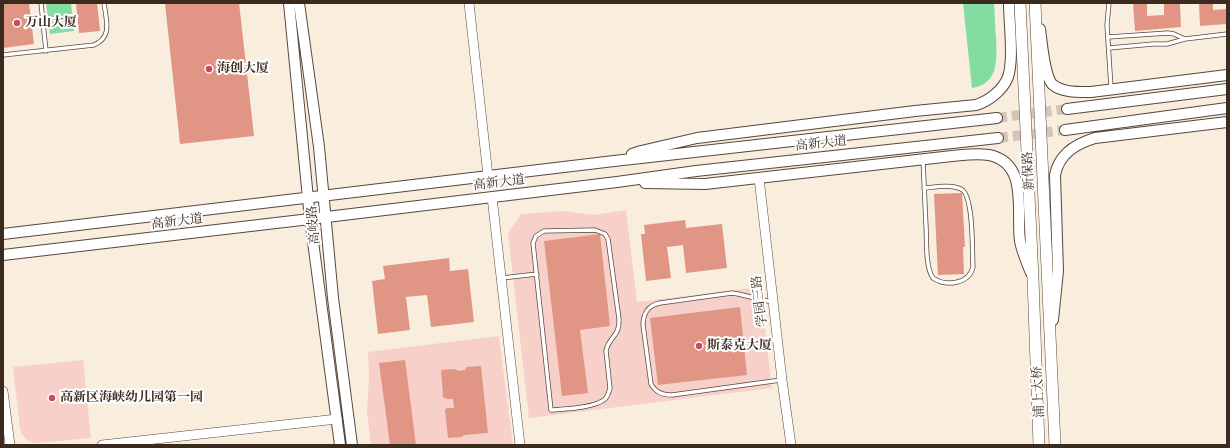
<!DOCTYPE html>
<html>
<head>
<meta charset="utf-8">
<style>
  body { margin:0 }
  #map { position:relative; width:1230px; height:448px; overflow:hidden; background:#f9edde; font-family:"Gentium Book Plus",serif }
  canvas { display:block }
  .frame { position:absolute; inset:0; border:4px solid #3b2a1e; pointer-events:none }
</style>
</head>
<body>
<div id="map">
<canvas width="1230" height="448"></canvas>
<div class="frame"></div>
</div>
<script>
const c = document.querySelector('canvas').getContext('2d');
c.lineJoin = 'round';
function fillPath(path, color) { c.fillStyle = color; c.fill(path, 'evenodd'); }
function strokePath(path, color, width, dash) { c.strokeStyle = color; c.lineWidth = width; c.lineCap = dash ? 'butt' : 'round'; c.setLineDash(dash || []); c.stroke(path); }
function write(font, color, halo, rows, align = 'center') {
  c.font = font + ' "Gentium Book Plus","Noto Serif SC",serif'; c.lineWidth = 4; c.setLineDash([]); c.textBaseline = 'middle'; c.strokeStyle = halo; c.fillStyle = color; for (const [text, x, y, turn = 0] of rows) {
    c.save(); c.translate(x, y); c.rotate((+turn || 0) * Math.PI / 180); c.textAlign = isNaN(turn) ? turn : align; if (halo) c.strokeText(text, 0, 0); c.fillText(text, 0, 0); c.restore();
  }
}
const built = new Path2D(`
  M626,210L637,302L760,287L772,388L529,418L508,233L521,214L563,211L594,215Z
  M499,336L513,445H371L367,411L369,377L368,352Z
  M83,360L91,438L37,443L31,442L27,440L21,433L20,428L13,367Z`);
const green = new Path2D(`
  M46,3H71L74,31L50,34Z
  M963,3H994C995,15 995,26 996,38C997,59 999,84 972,88Z`);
const building = new Path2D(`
  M3,3H29L34,44L3,48Z
  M76,3H97L100,31L79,33Z
  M165,3H239L254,136L180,144Z
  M1133,3H1147V16L1164,15V3H1180L1181,27L1135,31Z
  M1199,3H1213V10L1227,9V24L1200,26Z
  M962,193L965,247H963L964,274L938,275L934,194Z
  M685,220L686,228L722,224L727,268L686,273L683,245L667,247L671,278L646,281L641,234H645L644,225Z
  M600,234L610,326L580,330L588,393L562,396L544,241Z
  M449,258L450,271L468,269L474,322L431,327L427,295L406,297L410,330L378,334L372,281L385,279L383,266Z
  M740,307L747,375L658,385L650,318Z
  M405,360L416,445H390L379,363Z
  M481,366L488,433L464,435L462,437L448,438L445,410L447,408H454L453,399H447L443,397L441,370L455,369L459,371L465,370L466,367Z`);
const secondaryTunnel = new Path2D(`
  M997,118L1067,109
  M998,138L1065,130`);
const service = new Path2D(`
  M41,3L46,51
  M1109,3L1107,25L1111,88
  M1108,37L1168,33L1174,34L1185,39
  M1109,48L1153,44H1167L1185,39L1227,34
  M3,55L94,45C113,37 106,20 104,3
  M923,160C924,182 925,204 926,226C927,240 925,267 933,278C946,287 969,284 973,267C972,252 974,195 961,189C951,184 935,187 924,188
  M595,230L605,234L608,239L619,319C620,337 609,336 606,351L610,388C609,392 608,396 605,399C595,408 565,409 551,410L533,243L536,236L544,231Z
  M502,278L537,274
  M772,302L738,294L732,293L660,303C649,305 643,313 643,325L651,384C656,393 663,395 672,395L781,380`);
const tertiary = new Path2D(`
  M469,3L488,176
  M759,178L782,380L791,445
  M492,197L520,445
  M3,391L10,445
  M102,445L337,419`);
const secondary = new Path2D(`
  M289,3L310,219L340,445
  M299,3L319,147L333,298L352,445
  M1040,29C1042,43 1044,74 1052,84C1062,93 1079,92 1091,92L1227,75
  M1067,109L1227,89
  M1065,130L1227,108
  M632,154L641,151L697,138L915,111L976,105C989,101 1003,90 1008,77C1014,59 1009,23 1009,3
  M645,183L705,184L952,156C964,155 976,153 989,155C1029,163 1016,212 1020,241C1022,252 1027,263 1031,273
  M3,234L614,161L997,118
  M3,255L310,219L617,182L696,171L998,138
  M1053,320L1058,271L1055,175C1059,154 1075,144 1095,138L1227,122`);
const primary = new Path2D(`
  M1020,3L1033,279L1039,445
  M1035,3L1055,445`);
const markers = [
  [17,23,4,"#d1495b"],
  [209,69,4,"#d1495b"],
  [699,346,4,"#d1495b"],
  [52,398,4,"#d1495b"]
];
const poiNames = [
  ["万山大厦",25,23],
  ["海创大厦",217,69],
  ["斯泰克大厦",707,346],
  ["高新区海峡幼儿园第一园",60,398]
];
const streetNames = [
  ["高新大道",821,144,-6],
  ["新保路",1029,171,-93],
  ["高新大道",499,183,-7],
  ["高新大道",177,222,-7],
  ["高岐路",314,225,-95],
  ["学园三路",760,301,-97],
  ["浦上大桥",1039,392,-93]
];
fillPath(built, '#f7d1c9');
fillPath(green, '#83dda3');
fillPath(building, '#e19585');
strokePath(secondaryTunnel, '#d3c6b8', 10, [10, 5]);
strokePath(service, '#58473b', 5);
strokePath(tertiary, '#58473b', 10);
strokePath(secondary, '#58473b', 12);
strokePath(primary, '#58473b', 12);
strokePath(service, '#fff', 3.5);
strokePath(tertiary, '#fff', 9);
strokePath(secondary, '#fff', 10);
strokePath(primary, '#fff', 11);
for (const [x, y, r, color] of markers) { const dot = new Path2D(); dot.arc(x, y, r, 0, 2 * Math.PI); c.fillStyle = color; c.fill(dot); strokePath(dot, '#fff', 1.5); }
write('bold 13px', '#3b2a1e', '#fff', poiNames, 'left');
write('13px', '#3b2a1e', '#fff', streetNames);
</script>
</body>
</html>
